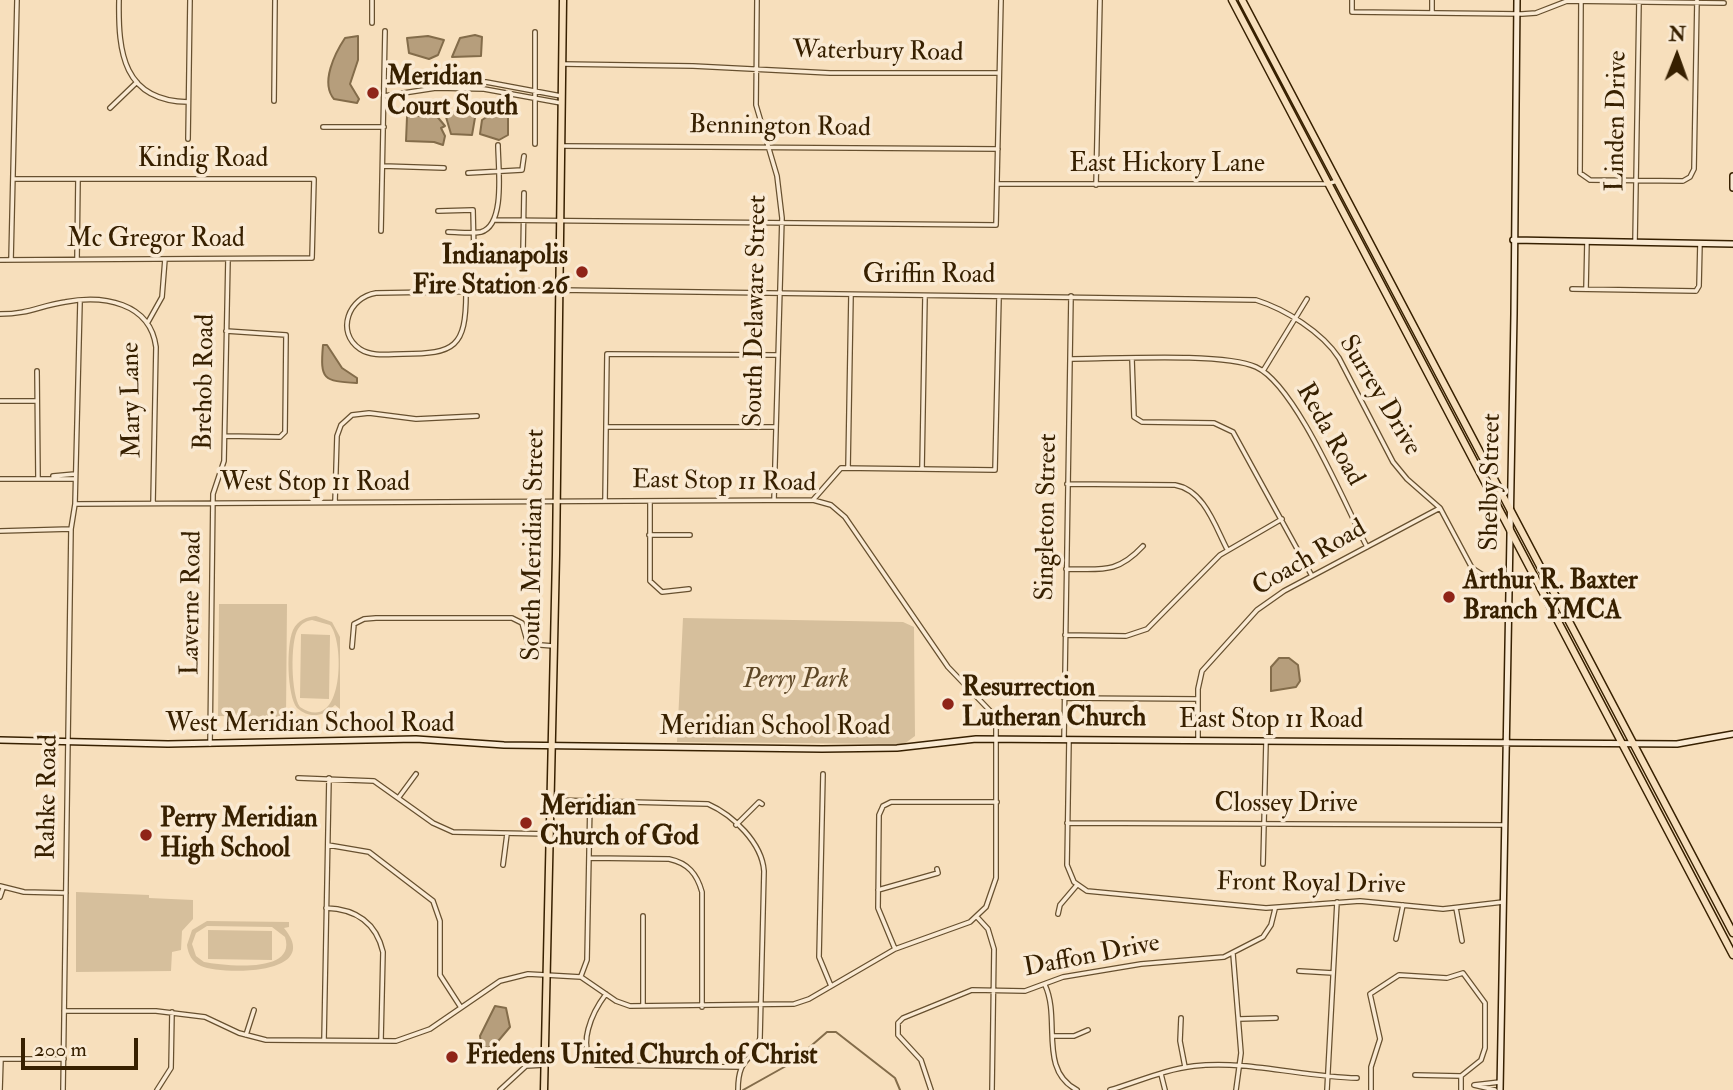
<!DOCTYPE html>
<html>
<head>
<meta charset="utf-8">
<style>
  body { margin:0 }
  #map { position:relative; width:1733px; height:1090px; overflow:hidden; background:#f7dfbc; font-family:"IM FELL Double Pica",serif }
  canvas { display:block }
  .north { position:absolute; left:1642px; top:21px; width:70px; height:70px; -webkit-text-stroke:5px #faead3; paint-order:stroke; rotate:1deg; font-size:19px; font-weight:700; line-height:28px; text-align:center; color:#372000 }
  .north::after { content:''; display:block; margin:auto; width:24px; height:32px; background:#372000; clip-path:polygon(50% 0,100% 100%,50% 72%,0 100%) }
  .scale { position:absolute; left:21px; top:1038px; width:117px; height:32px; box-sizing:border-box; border:4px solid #372000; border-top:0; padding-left:9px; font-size:21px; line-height:24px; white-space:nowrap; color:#372000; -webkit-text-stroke:5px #faead3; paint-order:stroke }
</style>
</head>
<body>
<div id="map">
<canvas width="1733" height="1090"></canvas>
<div class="north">N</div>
<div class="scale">200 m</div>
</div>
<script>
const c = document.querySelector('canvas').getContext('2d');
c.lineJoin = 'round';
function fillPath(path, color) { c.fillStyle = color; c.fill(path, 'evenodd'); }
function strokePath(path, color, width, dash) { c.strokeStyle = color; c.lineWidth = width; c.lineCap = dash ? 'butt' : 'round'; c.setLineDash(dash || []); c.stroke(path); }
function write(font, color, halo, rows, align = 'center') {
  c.font = font + ' "IM FELL Double Pica",serif'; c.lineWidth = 7; c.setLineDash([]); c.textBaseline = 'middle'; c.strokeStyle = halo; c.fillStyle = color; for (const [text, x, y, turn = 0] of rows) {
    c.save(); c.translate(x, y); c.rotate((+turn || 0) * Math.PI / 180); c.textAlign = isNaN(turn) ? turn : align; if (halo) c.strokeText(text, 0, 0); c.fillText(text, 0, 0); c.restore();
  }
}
const green = new Path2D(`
  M219,604H287L286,717L218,716Z
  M316,616L332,622L340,637V709L335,705C323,717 310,719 297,708C287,696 286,645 293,630C298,620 306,617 316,616ZM312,620L330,625C345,642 344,736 300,707C291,695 290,641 298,629C302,623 306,621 312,620Z
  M683,618L903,622L914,627L915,736L904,744L677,742Z
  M301,634L330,635L329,699L300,698Z
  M76,892L149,895V898L193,900V919L182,931L181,950L172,952L171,971L76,972Z
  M207,921L289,922V927L284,928C324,976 221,975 201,966C192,962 188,954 187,945L192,930ZM207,926L272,927L285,937C297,974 225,966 204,962L196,956L192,944L196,933Z
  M208,930L272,931V960L208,959Z`);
const water = new Path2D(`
  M475,35L482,37L481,56L452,57L460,38Z
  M358,36V60L350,84L359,99L357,103L334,99C320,83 335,53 345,38Z
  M428,36L444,40L438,55L429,59L409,53L407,38Z
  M448,112H476L472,135L451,134L446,117Z
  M435,114L445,126L441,128L445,136L443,145L434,142L406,141L407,117Z
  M491,114L508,117V135L499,140L480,134L482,120Z
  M323,345H327L342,368L357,378V383C323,381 320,380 323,345Z
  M1279,658H1289L1298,665L1300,681L1296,687L1271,691V667Z
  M495,1006L506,1008L510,1027L494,1046L487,1048L481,1044L480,1036Z`);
const stream = new Path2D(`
  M743,1090L786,1066L793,1055L804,1052L827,1032H836L895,1078L900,1090`);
const street = new Path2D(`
  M119,0C118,52 123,101 188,102
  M757,0L756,105L777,176L782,218L774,500
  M1352,0V12L1522,14L1536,13L1567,1L1724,3
  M1581,0L1580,173L1590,180L1683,181L1690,177L1694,169L1697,0
  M1432,12V0
  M372,23V0
  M562,64L693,66L830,73H999
  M384,81L486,82L561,96
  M384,96L436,88L484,89L561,103
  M274,101L275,0
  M110,108L137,82
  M323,127H384
  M188,139L190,0
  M535,144V32
  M563,146L998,149
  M383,166L444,168
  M468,173L522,170L524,156
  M997,184H1327L1337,181
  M1096,185L1100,0
  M438,211L473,210L474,254
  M495,220L996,225L1001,0
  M381,231L385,31
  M448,232C458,232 471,234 481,232C506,225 498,166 498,145
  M1635,242L1639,2
  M523,253L524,193
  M77,259L78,179
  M0,260L312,258L314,179H13
  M11,260L17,0
  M1572,289L1696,291L1699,286L1700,243
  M1586,289L1587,241
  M466,293C466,347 455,354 403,354C389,354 372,357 360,349C335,332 349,297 376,293L559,290L1256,300C1285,309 1322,332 1339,358L1393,462L1407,479L1440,508L1472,568L1486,577L1510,578
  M0,314C29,314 39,306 65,302C103,295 150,302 156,347L153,503
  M148,322L162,297L165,259
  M1070,359C1112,359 1223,352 1256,367C1296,385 1345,505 1367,547
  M1132,359L1134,417L1142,422L1214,423L1233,432L1312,576
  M37,371L38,478
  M1263,371L1307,299
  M0,401H36
  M606,427H775
  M225,436L280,437L285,432L286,335L226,331
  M848,468L851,295
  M922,469L925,296
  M53,476L75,474
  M0,479H75
  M1067,484L1175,485C1204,490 1215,526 1227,549
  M813,500L841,468L995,470L999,297
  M605,501L607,354L776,355
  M650,501V581L662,592L689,589
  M335,502L337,436L341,425L352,415L369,413L416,419L477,416
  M0,531L71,529
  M649,535H690
  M1066,569C1102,569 1117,574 1143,546
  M1065,635L1126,636L1147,629L1220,555L1282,519
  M352,647L354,624L364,619L376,618H512L522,623L528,644L553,646
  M1064,698L1198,699
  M1064,739L1071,296
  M1069,740L1067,865L1074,882L1087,891L1266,908L1360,901L1443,909L1503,902
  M1198,740V689L1202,671L1257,610L1284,591L1440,508
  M210,744L213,494L224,461L228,259
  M823,774L819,957L831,986
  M298,778L374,781L433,823L453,832L549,834
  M399,797L416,774
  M552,800L708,804C733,815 762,843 764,871L760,1038C754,1063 738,1054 738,1090
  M1067,823L1505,825
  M736,825L759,802L762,804
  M328,845L369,852L433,901L440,921V975L460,1006
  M589,858L669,859C688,863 697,874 702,892V1007
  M1263,864L1266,742
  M503,865L507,834
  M0,886L24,892L66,893
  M878,890L938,873L937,869
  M0,897L3,888
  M326,908C356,909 376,922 383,952L381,1040
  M1456,908L1462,941
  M1058,914L1060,905L1077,885
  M977,917L988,929L994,949L992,1090
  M1396,939L1403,905
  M895,949L878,908L879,815L883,806L891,802H997
  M1233,954L1241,1053L1236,1090
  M1299,971L1333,973
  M581,976L587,960L590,801
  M1045,985C1061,1019 1038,1070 1077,1090
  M606,994C593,1011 575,1047 596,1065L740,1067
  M643,1005V916
  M64,1011H156L205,1017L239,1033L266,1040L396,1041L430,1029L500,981L528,974L581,977L616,1001L630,1006L794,1004L809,999L895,949L970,922L986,907L996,878V717L948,667L845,517L831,505L813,500L75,504
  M1181,1018L1180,1041L1185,1067
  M1239,1019L1276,1018
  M246,1035L254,1010
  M1054,1036H1074L1088,1030
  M324,1040L329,778
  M0,1059H64
  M1161,1074L1165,1090
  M1415,1075L1461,1076
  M1461,1076V1090
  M0,1090L1,1059
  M63,1090L71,529L75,504L80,302
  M157,1090L171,1068L172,1012
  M500,1090L526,1066L545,1065
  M931,1090L921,1060L898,1035V1023L903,1018L972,990L1025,991L1063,977L1141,964L1224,957L1263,937L1271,925L1275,909
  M1110,1090C1137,1082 1166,1069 1194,1066C1248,1060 1303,1077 1357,1078
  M1327,1090L1337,902
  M1371,1090V1067L1380,1039L1370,994L1399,975L1447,978L1463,973L1485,1003V1048L1481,1060L1461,1076
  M1495,1090L1474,1085L1500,1082`);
const secondary = new Path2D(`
  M1733,188V176
  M1513,240L1733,244
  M0,740L168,744L416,739L504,745L822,749L897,748L976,739L1677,744L1733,734
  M1500,1090L1514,314L1517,0`);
const primary = new Path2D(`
  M1232,0L1733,955
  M1242,0L1733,933
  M544,1090L556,555L563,0`);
const markers = [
  [373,93,7,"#8f2418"],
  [582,272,7,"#8f2418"],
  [1449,597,7,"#8f2418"],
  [948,704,7,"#8f2418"],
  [526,823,7,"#8f2418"],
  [146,835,7,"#8f2418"],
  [452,1057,7,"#8f2418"]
];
const streetNames = [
  ["Waterbury Road",878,53,1],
  ["Linden Drive",1618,121,-89],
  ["Bennington Road",780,128,1],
  ["Kindig Road",203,160],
  ["East Hickory Lane",1167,165],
  ["Mc Gregor Road",156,240],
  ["Griffin Road",929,276],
  ["South Delaware Street",757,311,-89],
  ["Brehob Road",206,382,-89],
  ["Surrey Drive",1379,396,59],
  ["Mary Lane",133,400,-91],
  ["Reda Road",1329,435,61],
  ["Shelby Street",1492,482,-89],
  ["East Stop 11 Road",724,483,1],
  ["West Stop 11 Road",315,484],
  ["Singleton Street",1048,517,-89],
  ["South Meridian Street",535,545,-89],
  ["Coach Road",1310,559,-30],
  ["Laverne Road",193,603,-89],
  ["East Stop 11 Road",1271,721],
  ["West Meridian School Road",310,725],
  ["Meridian School Road",775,728],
  ["Rahke Road",49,797,-89],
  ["Clossey Drive",1286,805],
  ["Front Royal Drive",1311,885,1],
  ["Daffon Drive",1092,957,-11]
];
const poiNames = [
  ["Meridian",387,78],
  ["Court South",387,108],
  ["Indianapolis",568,257,"right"],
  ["Fire Station 26",568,287,"right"],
  ["Arthur R. Baxter",1463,582],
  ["Branch YMCA",1463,612],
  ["Resurrection",962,689],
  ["Lutheran Church",962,719],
  ["Meridian",540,808],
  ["Church of God",540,838],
  ["Perry Meridian",160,820],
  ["High School",160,850],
  ["Friedens United Church of Christ",466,1057]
];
const parkNames = [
  ["Perry Park",796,681]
];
fillPath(green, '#d6bf9c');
fillPath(water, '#b69e7c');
strokePath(water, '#836c4a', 2);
strokePath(stream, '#836c4a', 2);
strokePath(street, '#67502f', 6);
strokePath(secondary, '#372000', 8);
strokePath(primary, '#372000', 9);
strokePath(street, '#faead3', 3.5);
strokePath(secondary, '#faead3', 5);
strokePath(primary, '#f7dfbc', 6);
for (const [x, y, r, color] of markers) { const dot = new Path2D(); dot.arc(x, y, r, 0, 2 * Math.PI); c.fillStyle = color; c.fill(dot); strokePath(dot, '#faead3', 2.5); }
write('26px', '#372000', '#faead3', streetNames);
write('bold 26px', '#372000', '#faead3', poiNames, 'left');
write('italic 26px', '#5f4827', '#faead3', parkNames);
</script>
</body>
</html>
